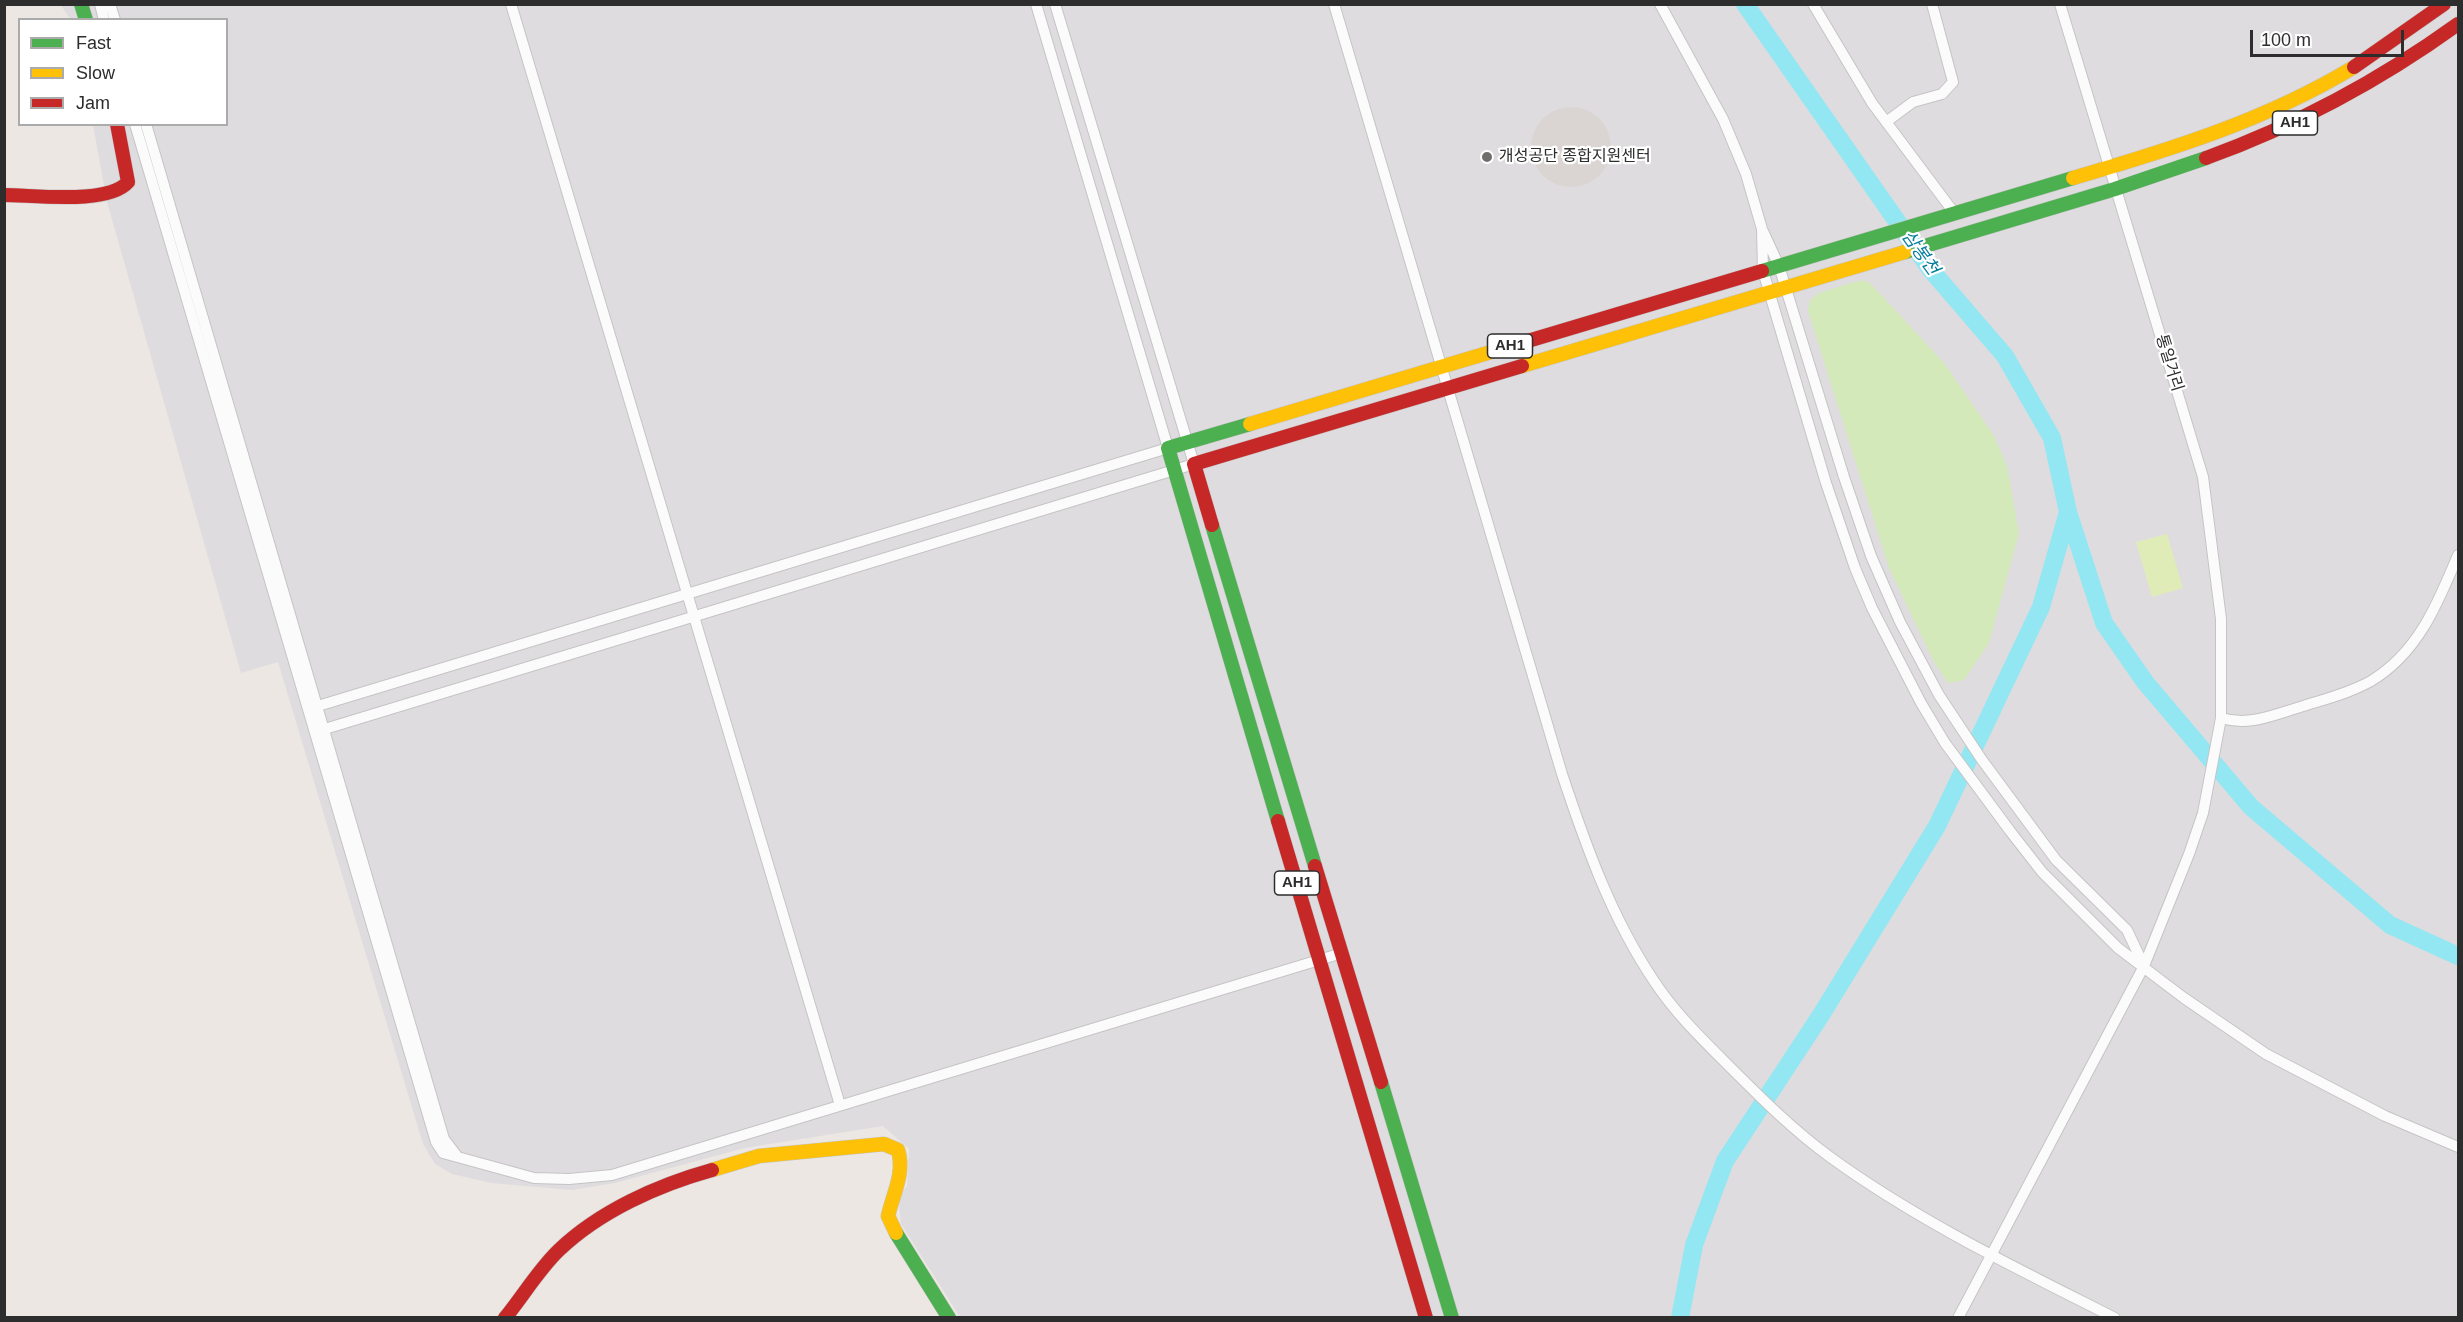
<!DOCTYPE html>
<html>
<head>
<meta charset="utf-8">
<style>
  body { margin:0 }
  #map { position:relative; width:2463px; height:1322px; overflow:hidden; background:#ece7e3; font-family:Arial,sans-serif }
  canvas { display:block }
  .frame { position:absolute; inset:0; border:6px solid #2d2d2d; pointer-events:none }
  .legend { position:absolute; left:18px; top:18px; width:210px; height:108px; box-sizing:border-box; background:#fff; border:2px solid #ababab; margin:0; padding:8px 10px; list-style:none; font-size:18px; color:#2d2d2d }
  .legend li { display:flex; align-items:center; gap:12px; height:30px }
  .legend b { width:30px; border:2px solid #ababab }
  .scale { position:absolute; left:2250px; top:30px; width:154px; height:27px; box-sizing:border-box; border:3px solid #2d2d2d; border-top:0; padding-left:8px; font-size:18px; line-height:21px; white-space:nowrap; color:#2d2d2d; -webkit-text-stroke:4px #fff; paint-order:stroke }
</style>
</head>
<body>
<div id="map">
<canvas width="2463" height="1322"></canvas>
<div class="frame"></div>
<ul class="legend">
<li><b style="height:8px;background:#4caf50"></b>Fast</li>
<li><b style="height:8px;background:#ffc107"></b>Slow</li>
<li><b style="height:8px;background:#c62828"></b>Jam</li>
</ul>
<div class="scale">100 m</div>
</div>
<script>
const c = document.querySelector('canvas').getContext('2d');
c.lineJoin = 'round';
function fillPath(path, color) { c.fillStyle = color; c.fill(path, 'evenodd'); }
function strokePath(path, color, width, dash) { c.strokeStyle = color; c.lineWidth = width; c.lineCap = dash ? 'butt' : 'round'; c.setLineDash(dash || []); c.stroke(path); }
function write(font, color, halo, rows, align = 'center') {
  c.font = font + ' Arial,"Noto Sans KR",sans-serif'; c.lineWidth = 4.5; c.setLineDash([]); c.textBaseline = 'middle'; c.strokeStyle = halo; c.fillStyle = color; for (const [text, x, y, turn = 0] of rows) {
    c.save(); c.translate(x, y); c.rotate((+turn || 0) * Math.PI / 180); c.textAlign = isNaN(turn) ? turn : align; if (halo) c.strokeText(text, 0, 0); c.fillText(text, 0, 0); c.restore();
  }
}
const industrial = new Path2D(`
  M61,5H2458V1317H960L901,1224L898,1198L907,1186L909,1149L883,1126L745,1148L615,1183L572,1190L491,1183L452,1174L435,1164L423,1144L278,662L241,673L107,202L93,125L226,124V20L70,19Z`);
const green = new Path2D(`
  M1857,281H1867L1871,284L1945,364L1994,436L2007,466L2019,533L1989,643L1964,680L1948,683L1934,662L1889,568L1808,311L1810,300L1819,293Z`);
const pitch = new Path2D(`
  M2167,534L2183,588L2152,597L2136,542Z`);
const plaza = new Path2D(`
  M1531 147a40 40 0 1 1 80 0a40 40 0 1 1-80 0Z`);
const river = new Path2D(`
  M1745,4L1931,270L2005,356L2052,438L2068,512L2104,623L2145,682L2251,807L2390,925L2458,956
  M1680,1318L1694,1245L1725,1161L1821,1015L1937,826L2041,607L2068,512`);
const street = new Path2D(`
  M100,4L104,20
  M110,4L115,20
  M511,4L840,1105
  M1334,4L1562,774C1586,846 1611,917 1654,981C1675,1013 1702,1039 1729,1066C1761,1098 1793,1130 1830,1157C1918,1221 2018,1269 2115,1318
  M1660,4L1723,119L1746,174L1762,229L1779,266L1844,477L1871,556L1900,622L1939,695L1982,760L2056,860L2127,930L2144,966
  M1813,4L1872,103L1955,214
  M1886,122L1913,102L1942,94L1953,82L1932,4
  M135,124L436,1142L443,1153L534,1178L569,1179L612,1175L1342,953
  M146,124L444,1139L457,1156
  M1762,229L1763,271L1826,483L1855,568L1872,608L1921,703L1945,743L2010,831L2042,872L2118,948L2184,998L2266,1054L2385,1116L2458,1147
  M308,709L1168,448L1036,4
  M2221,718C2249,726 2270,716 2297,708C2321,700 2348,694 2371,681C2418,653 2438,603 2458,555
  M315,732L1194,464L1055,4
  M1958,1318L2144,966L2189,854L2203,813L2221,718V619L2203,477L2060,4`);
const fast = new Path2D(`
  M81,4L86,20
  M1905,252L2115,189L2206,158
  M1762,271L2073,178
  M1250,424L1168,448L1278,821
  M1212,525L1315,866
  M1381,1082L1452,1318
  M896,1233L949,1318`);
const slow = new Path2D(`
  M2073,178C2169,150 2267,120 2354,67
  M1522,366L1905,252
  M1250,424L1511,346
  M712,1170L759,1156L884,1144L898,1150C905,1173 893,1194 888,1216L896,1233`);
const jam = new Path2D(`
  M2354,67L2444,4
  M2206,158C2297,125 2379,81 2458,24
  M4,195C34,195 108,205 128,182L117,124
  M1511,346L1762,271
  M1212,525L1194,464L1522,366
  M1278,821L1426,1318
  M1315,866L1381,1082
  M505,1318C523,1296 539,1269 559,1250C600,1211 658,1185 712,1170`);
const markers = [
  [1487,157,6,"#706e6d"]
];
const shields = [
  [2295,123,45],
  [1510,346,45],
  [1297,883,45]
];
const shieldNames = [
  ["AH1",2295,123],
  ["AH1",1510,346],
  ["AH1",1297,883]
];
const poiNames = [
  ["개성공단 종합지원센터",1499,157]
];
const streetNames = [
  ["통일거리",2169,363,73]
];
const waterNames = [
  ["삼봉천",1920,253,54]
];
fillPath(industrial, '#dfdcdf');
fillPath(green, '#d3e9ba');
fillPath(pitch, '#e0ecb7');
fillPath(plaza, '#dad5d2');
strokePath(river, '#92e7f2', 18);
strokePath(street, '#c5c4c4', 12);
strokePath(fast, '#c5c4c4', 15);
strokePath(slow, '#c5c4c4', 15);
strokePath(jam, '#c5c4c4', 15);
strokePath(street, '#fcfbfb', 10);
strokePath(fast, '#4caf50', 14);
strokePath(slow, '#ffc107', 14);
strokePath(jam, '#c62828', 14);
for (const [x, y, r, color] of markers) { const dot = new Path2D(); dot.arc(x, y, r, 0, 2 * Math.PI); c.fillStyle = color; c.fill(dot); strokePath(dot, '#fff', 2); }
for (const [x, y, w] of shields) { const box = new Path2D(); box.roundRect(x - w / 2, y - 12, w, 24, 4.5); c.fillStyle = '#fff'; c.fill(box); strokePath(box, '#2d2d2d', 1.5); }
write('bold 15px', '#2d2d2d', null, shieldNames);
write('16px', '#2d2d2d', '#fff', poiNames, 'left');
write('16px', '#2d2d2d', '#fff', streetNames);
write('italic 18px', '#047e9c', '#fff', waterNames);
</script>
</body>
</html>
